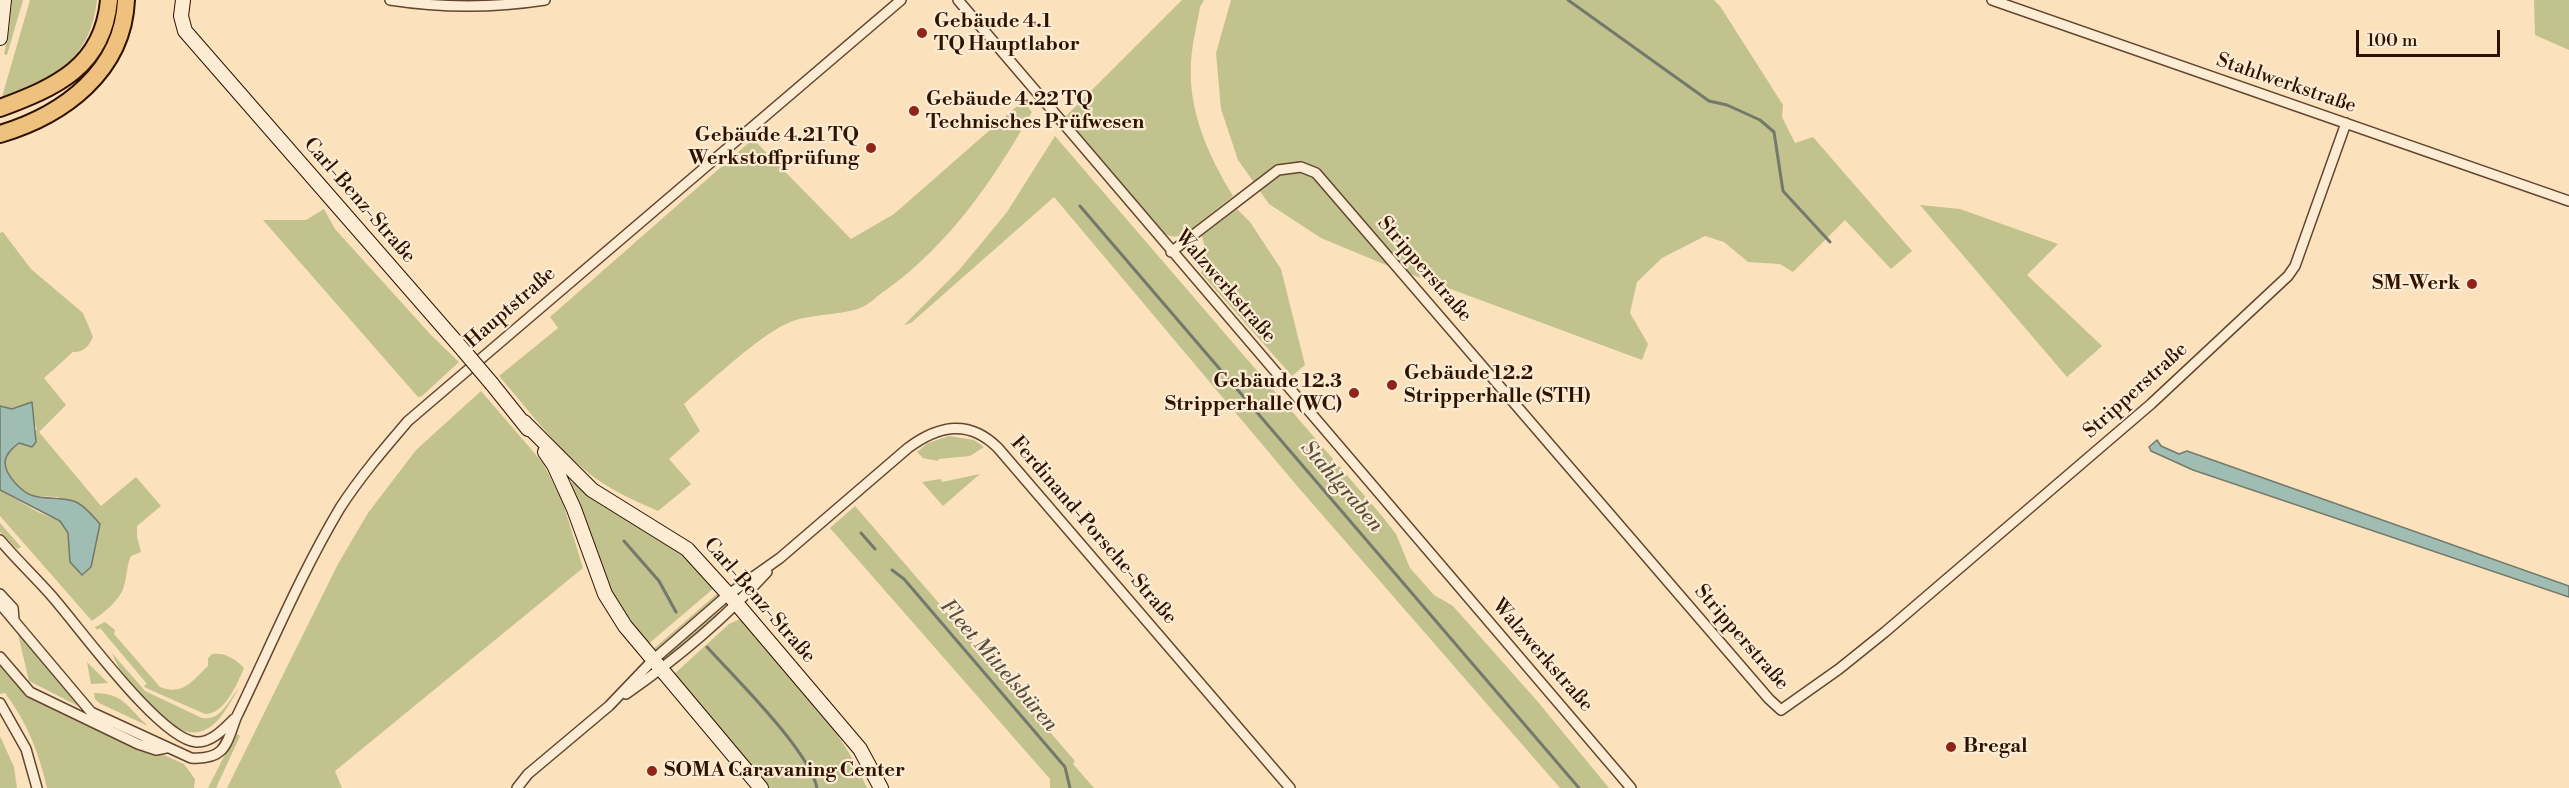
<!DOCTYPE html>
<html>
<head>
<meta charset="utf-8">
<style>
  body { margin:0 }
  #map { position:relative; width:2569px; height:788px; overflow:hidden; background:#fbe2bd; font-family:"Libre Bodoni",serif }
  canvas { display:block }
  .scale { position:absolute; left:2356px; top:30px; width:144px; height:27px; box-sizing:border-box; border:3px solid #301200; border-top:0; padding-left:8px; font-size:18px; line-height:21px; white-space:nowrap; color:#301200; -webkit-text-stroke:4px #fcecd4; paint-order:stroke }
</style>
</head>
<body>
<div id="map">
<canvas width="2569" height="788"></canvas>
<div class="scale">100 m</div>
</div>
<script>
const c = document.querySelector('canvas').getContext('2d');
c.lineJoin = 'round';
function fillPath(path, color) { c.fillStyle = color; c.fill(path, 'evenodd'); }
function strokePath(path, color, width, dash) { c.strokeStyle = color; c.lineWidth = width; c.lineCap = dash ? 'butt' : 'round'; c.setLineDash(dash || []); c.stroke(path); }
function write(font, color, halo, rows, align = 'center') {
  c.font = font + ' "Libre Bodoni",serif'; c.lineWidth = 4.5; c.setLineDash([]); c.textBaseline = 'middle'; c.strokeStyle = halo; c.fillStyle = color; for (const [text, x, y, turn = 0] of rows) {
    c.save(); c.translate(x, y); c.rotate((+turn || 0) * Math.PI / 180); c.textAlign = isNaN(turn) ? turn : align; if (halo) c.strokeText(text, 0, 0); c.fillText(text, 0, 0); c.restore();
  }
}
const green = new Path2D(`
  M12,0H23L7,55L4,54L9,32Z
  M30,0H97C91,58 54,81 2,97Z
  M1182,0H1204L1200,7C1197,25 1192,44 1191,62C1188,111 1208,155 1233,196L1185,234C1173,239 1167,236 1157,228L1064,118Z
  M1231,0H1714L1720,6L1783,105L1782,117L1795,143L1813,137L1912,251L1891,269L1845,220L1793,272L1780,264L1748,262L1724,242L1705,236L1662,258L1637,282L1630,313L1648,344L1642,360L1386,265L1321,238L1269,204L1238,160L1221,109L1216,53Z
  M2534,0H2569V50L2535,35Z
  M1023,101L1032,112C994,179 950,244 886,290C878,295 869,305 860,308C842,315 813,314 793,321C765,330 709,383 684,404L700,431L669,459L691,484L658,511C633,500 608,489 586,471C553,444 527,408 499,376L558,328L550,317L753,139L851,239L894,214Z
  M1055,136L1382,516L1396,534L1410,568L1434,595L1453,606L1538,702L1609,788H1560L1298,487L1054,197L911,323L904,325L959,270L984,240L1007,212Z
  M1920,205L1960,209L2058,244L2027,275L2102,346L2067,377Z
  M324,209L335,229L431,335L459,362L422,396L418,397L263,220H306Z
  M1237,209L1250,222L1281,269L1305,365L1292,376L1201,273L1207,257L1202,236Z
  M3,232L31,269L83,313L93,337C89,346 83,353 73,352L44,378L66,405L39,432L101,506L136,477L161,506L137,526V537L141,552L131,556C126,567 127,579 123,589C119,601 102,614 92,621L0,516V490L38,512L60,521L68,533L70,562L91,567L100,524L58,497L33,496L19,487L8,473L5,461L9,452L37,429L32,417V402L12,409L0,406V233Z
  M481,391L543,463L563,503L583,568L335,771L342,788H227L338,564L368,513L416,450Z
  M949,436L974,440L984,447L970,456L939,459L938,461L923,458L917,452L928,443Z
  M980,474L943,506L922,482L941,479L942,482Z
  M575,482L608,509L674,547L714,588L646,646L609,596L569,487L571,483Z
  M855,506L1075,761L1073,764L1094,788H1050V779L830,528Z
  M0,523L21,547L17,549L0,532Z
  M719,592V597L654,653L651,651Z
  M718,612L720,614L670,655L668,653Z
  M740,619C787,672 839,723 867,788H766L672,676L729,624Z
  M105,622L115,630L114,634L160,687C183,696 192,681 208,666V658L212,654C224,652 236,659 244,668C237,684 225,714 205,714L146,688L144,686L147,684L100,628L97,630L95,627Z
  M21,633L30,647L80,707L29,681L18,634Z
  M112,653L145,691L202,718C222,721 228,700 239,688C232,699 226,711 218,720C191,750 162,719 144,698C132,684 118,671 112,653Z
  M87,662L108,683L91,684Z
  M0,664L26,693L184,764L195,779L194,788H47C39,753 27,722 5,693L0,694Z
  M94,693C124,693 127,707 148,726L99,703L95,699Z
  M236,733L240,736L216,788H208Z
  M0,736L14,767L17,788H0Z`);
const water = new Path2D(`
  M32,402L36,442L32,447L19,443C13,448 6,453 5,462C5,475 22,493 34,496C48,500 62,496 76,502C85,506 93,516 100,524L91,567L82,575L70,562L68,533L60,521L0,490V406L12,409Z
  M2157,440L2161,446L2179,454L2187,451L2569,586V597L2193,470L2151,451L2149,447Z`);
const stream = new Path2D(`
  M1568,0L1709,101L1727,105L1760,120L1774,132L1783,191L1830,242
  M1080,206L1579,788
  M861,533L875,549
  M624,541L659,581L676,612
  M892,570L904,579L1065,767L1070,788
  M707,647C735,678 809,750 817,788`);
const street = new Path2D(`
  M390,0C442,8 493,8 545,0
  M958,0L1631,788
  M1992,0L2569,201
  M1171,252L1278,170L1301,167L1316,173L1769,699L1781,710L1839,669L1885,632L2151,404L2288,276L2295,266L2346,123
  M0,540C16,559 34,576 50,594C77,624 159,739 196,742C211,743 224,729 234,719
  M0,594L13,608L14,619
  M0,604L91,712L191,758C224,760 226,746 236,718C270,648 300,575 340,508C360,477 384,449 408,421L901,0
  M0,657L30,692L138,744L156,750L166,748
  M626,694C678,658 725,618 767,572
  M0,703L26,749L37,788
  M517,788L528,774L609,706L653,660L729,594L780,558L908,448C939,425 969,419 998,448L1290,788`);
const secondary = new Path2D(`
  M183,0L181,16L185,31L464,351
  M0,38L4,0
  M492,384L528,429
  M524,422L592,490L687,549L737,604L860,749L881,788
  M545,452L554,465L574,509L605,594L625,626L761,788`);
const highway = new Path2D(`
  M0,108C56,87 103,67 109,0
  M0,134C64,115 123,71 126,0`);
const secondaryBridge = new Path2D(`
  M464,351L492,384`);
const markers = [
  [922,33,6,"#8f2418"],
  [914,111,6,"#8f2418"],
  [871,148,6,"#8f2418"],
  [2472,284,6,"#8f2418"],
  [1392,385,6,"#8f2418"],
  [1354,393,6,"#8f2418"],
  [1951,747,6,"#8f2418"],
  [652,771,6,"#8f2418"]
];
const poiNames = [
  ["Gebäude 4.1",934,22],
  ["TQ Hauptlabor",934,45],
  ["Gebäude 4.22 TQ",926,100],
  ["Technisches Prüfwesen",926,123],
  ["Gebäude 4.21 TQ",859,136,"right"],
  ["Werkstoffprüfung",859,159,"right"],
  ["SM-Werk",2460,284,"right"],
  ["Gebäude 12.2",1404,374],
  ["Stripperhalle (STH)",1404,397],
  ["Gebäude 12.3",1342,382,"right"],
  ["Stripperhalle (WC)",1342,405,"right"],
  ["Bregal",1963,747],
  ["SOMA Caravaning Center",664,771]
];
const streetNames = [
  ["Stahlwerkstraße",2286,84,19],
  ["Carl-Benz-Straße",359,201,49],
  ["Stripperstraße",1424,270,49],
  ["Walzwerkstraße",1225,287,49],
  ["Hauptstraße",511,308,-41],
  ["Stripperstraße",2136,391,-42],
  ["Ferdinand-Porsche-Straße",1093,531,49],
  ["Carl-Benz-Straße",759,601,49],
  ["Stripperstraße",1741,638,49],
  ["Walzwerkstraße",1542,656,49]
];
const waterNames = [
  ["Stahlgraben",1341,487,49],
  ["Fleet Mittelsbüren",998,666,49]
];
fillPath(green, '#c2c28e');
fillPath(water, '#9fbdb2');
strokePath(water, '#73796b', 1.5);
strokePath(stream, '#73796b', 3);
strokePath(street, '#63462f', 12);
strokePath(secondary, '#301200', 16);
strokePath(highway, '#301200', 20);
strokePath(street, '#fcecd4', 9);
strokePath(secondary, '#fcecd4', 14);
strokePath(highway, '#eec17e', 16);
strokePath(secondaryBridge, '#301200', 16, []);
strokePath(secondaryBridge, '#fcecd4', 14);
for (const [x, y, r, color] of markers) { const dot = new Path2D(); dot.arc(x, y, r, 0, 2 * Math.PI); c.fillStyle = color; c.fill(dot); strokePath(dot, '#fcecd4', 2); }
write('bold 20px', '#301200', '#fcecd4', poiNames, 'left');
write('20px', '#301200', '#fcecd4', streetNames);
write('italic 21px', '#574e3e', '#fcecd4', waterNames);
</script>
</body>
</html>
